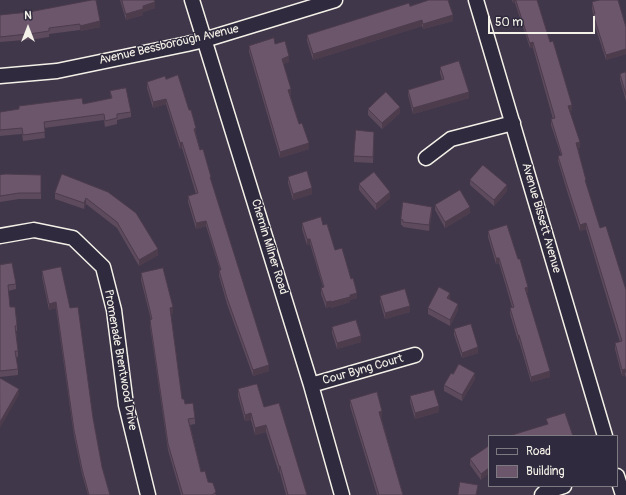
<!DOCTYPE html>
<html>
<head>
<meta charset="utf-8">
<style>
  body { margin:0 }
  #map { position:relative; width:626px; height:495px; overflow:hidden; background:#41374b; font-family:Pangolin,sans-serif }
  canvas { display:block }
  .legend { position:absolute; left:488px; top:435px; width:130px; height:52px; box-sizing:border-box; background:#2f2a3d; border:1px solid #7e7a81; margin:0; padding:5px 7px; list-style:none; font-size:12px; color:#f4f1e8 }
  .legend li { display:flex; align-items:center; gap:8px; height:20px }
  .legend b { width:20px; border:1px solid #7e7a81 }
  .north { position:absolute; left:8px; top:8px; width:40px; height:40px; -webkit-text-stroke:3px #2f2a3d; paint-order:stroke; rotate:0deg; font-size:11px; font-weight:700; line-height:16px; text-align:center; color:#f4f1e8 }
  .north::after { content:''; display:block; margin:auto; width:14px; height:18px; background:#f4f1e8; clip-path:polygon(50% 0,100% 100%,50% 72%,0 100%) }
  .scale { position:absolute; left:488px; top:16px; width:107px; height:18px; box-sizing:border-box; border:2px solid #f4f1e8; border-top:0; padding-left:5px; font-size:12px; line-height:14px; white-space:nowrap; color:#f4f1e8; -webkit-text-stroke:3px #2f2a3d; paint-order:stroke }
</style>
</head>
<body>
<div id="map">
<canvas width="626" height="495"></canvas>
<ul class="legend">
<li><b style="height:5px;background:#2f2a3d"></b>Road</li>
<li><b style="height:11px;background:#6c566c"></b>Building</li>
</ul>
<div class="north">N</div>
<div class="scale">50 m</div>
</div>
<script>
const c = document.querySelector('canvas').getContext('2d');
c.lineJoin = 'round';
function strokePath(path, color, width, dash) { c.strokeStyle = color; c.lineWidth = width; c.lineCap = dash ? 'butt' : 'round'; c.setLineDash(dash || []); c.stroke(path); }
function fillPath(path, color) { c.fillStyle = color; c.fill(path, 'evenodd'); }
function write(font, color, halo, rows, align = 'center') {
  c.font = font + ' Pangolin,sans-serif'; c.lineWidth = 3; c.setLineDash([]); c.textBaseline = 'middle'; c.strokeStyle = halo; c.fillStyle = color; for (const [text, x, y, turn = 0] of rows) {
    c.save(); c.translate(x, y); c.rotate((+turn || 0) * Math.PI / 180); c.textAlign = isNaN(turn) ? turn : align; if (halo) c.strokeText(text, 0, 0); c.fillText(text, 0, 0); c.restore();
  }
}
const minor = new Path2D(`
  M192,0L311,385L342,495
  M476,0L605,436
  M0,76L57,71L187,44L204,40L335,0
  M426,158L451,139L513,123
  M0,236L34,230L73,238L103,267L114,310L126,405L148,495
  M311,385L415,355
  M617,476L623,495
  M542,495L545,492L564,486`);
const wall = new Path2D(`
  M120,0H154L155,8L143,12V15L126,20Z
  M512,0H537L572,111H570L580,148H578L586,185L600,228L626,290V378L625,375L622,376L615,349V343L620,342L586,229L580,231L567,191L558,161V156L561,155L551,125V119H553L533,48H530L515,3H513Z
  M592,2L626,27V54L606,60L593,20V14L592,8Z
  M410,6L453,21L423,29L422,26L313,60L307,41V35Z
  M29,12L100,27L80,31V30L49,34V37L36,39L0,42V15Z
  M275,44L289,62L283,64L291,94L290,95L299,124L309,149L280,158L249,52V46Z
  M440,67L469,98L413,114L408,95V90L442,80L440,73Z
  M626,72V101L620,80V74Z
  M166,79L196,134L200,150L211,182L269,371L253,376L227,304L219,276V270H220L206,226L196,229L188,202V196L196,194L182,148L180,149L166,104L153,108L147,88V82Z
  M110,91L131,112V117L117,120V124L105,127L104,120L44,128L45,138L23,141L22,134L0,136V112L19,109V106L83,104L111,99Z
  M368,109L400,113L382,129L368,115Z
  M374,137L373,163L354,162V156Z
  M62,174L158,255L139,266L117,228L86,204L84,209L55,199V193Z
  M0,175H41V199H19L0,202Z
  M288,177L312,194L293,200L288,183Z
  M470,180L507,191L494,206L470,185Z
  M359,184L390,198L376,210L359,190Z
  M435,205L470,213L445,228L435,210Z
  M432,212L429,231L403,227V226L401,225V219Z
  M302,223L323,225L357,298L350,300V302L331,308V306L326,308L321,294V288L323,287L310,244L307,245L302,229Z
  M488,231L518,259L528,292L526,293L550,377L531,382L519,341H518L510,314V308L512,307L499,263L496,264L488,237Z
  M0,265L16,284V289L8,291L10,307L17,325V331H16L18,351V357H16L18,369V375L0,377Z
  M61,267L93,418L102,467L110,495H88L82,474L74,436L56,308L49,310L42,277V271Z
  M141,273L173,314H171L182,399L195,418V424L190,425L201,472L208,482L216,495H181L168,450L150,326L151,320L141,280Z
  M380,296L410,312L385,319L380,302Z
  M450,299L458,310L450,326L428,314V308Z
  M332,327L361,342L337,349L332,333Z
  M454,329L478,353L462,358L454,335Z
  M453,374L475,379L462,401L444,391V385Z
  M238,389L264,407L307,495H286L280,473H279L266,432L255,435L251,420L245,421L238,396Z
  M410,396L439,412L415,419L410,402Z
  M350,400L382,416L381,417L403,495H377L350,406Z
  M489,446L481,480L470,465V459Z`);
const shadedWall = new Path2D(`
  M513,0H515V3H513Z
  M155,2V8L143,12V15L126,20V14L143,6Z
  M453,15V21L423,29V24Z
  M422,20V26L313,60V54Z
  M100,21V27L80,31V26Z
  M533,42V48H530V43Z
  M626,49V54L606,60V55Z
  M289,56V62L282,64V59Z
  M291,89V94L288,95V90Z
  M469,92V98L413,114V108Z
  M166,99V104L153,108V102Z
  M572,105V111L568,112V106Z
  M400,107V113L382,129V123Z
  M196,128V134L194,135V129Z
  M182,142V148L180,149V143Z
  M580,142V148L576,149V143Z
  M309,143V149L280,158V152Z
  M507,185V191L494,206V200Z
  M312,188V194L293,200V194Z
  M390,192V198L376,210V204Z
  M86,198V204L84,209V203Z
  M432,207V212L429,231V225Z
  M470,207V213L445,228V222Z
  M206,221V226L196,229V223Z
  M586,223V229L580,231V225Z
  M307,239H310V244L307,245Z
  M158,249V255L139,266V260Z
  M496,258H499V263L496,264Z
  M528,287V292L525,294V288Z
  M357,293V298L350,300V302L331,308V302L350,295Z
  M450,293V299L447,304V298Z
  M331,301V306L326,308V302Z
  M56,302V308L49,310V304Z
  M458,304V310L450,326V320Z
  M410,306V312L385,319V313Z
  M173,307V314H170V308Z
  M518,335H519V341H518Z
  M361,336V342L337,349V343Z
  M478,347V353L462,358V353Z
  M269,365V371L253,376V370Z
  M625,369V375L622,376V370Z
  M550,371V377L531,382V377Z
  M475,373V379L462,401V395Z
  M19,389V395L0,428V422Z
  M439,406V412L415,419V413Z
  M382,411V416L379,417V412Z
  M251,413V420L245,421V415Z
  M266,425V432L255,435V428Z
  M279,466H280V473H279Z
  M489,468V474L481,480V474Z`);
const building = new Path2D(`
  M92,0H96L100,21L80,26V24L49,28V31L36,33L0,37V15L29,12Z
  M122,0H154L155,2L143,6V9L126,14Z
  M429,0H448L453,15L423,24L422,20L313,54L307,35L409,3L410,6Z
  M516,0H537L550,42L553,41L572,105L568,106L580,142L576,143L586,180H585L600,228L606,226L626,290V373L625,369L622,370L615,343L622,341L586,223L580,225L567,185L558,156L562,155L551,119L555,118L533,42L530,43Z
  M600,0H618L626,27V49L606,55L593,14H595L592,2Z
  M274,38L275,44L285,41L289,56L282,59L291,89L288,90L299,124L302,123L309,143L280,152L249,46Z
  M459,61L469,92L413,108L408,90L444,79L440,67Z
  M626,72V95L620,74Z
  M178,75L189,110H191L196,128L194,129L200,150L203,149L211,177H210L269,365L253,370L227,298L219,270H221L206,221L196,223L188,196L198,193L182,142L180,143L166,99L153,102L147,82L165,76L166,79Z
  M126,88L131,112L117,114V118L105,121L104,114L44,122L45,132L23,135L22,128L0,130V112L19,109V106L82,98L83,104L112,98L110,91Z
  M386,92L400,107L382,123L368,109Z
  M356,130L374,132L373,157L354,156Z
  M483,165L507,185L494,200L470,180Z
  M307,171L312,188L293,194L288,177Z
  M374,172L390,192L376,204L359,184Z
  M6,174L41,175V193H19L0,196V175Z
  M62,174L108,192L136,213L158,249L139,260L117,222L86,198L84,203L55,193Z
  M460,190L470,207L445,222L435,205Z
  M403,202L432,207L429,225L403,222V220L401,219Z
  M321,217L323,225L327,224L335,250L342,248L351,279L353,278L357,293L350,295V297L331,302V301L326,302L321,288L324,287L310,239H307L302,223Z
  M507,225L518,259H520L528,287L525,288L550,371L531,377L519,335H518L510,308L514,307L499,258H496L488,231Z
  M12,263L16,284L8,285L10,307H15L17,325L15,326L18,351H15L18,369L0,371V265Z
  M61,267L70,308L78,307L93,418L102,467L110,495H89L82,469L74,430L56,302L49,304L42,271Z
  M163,268L173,307L170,308L182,399H184L185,404L193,403L195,418L188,419L201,472L205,471L208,482L213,483L216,492L212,495H183L168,444L150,320L152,319L141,273Z
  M439,287L450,293L447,298L458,304L450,320L428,308Z
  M405,289L410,306L385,313L380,296Z
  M356,320L361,336L337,343L332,327Z
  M471,324L478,347L462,353L454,329Z
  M459,364L475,373L462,395L444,385L451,373L453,374Z
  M0,378L19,389L0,422Z
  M257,384L264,407L279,403L307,495H288L280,466H279L266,425L255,428L251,413L245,415L238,389Z
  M434,390L439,406L415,413L410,396Z
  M377,392L382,411L379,412L403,495H379L350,400Z
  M565,413L573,436H509L548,424L546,419Z
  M489,446V468L481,474L470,459Z
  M460,482L478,485L476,495H458Z`);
const streetNames = [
  ["Avenue Bessborough Avenue",169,45,-13],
  ["Avenue Bissett Avenue",541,218,74],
  ["Chemin Milner Road",269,247,73],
  ["Promenade Brentwood Drive",120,360,80],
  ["Cour Byng Court",363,370,-16]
];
strokePath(minor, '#f4f1e8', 17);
strokePath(minor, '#2f2a3d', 14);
fillPath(wall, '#5d4a5d');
fillPath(shadedWall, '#4c3c4c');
fillPath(building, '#6c566c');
strokePath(building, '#4c3c4c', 1);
write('12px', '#f4f1e8', '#2f2a3d', streetNames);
</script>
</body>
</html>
